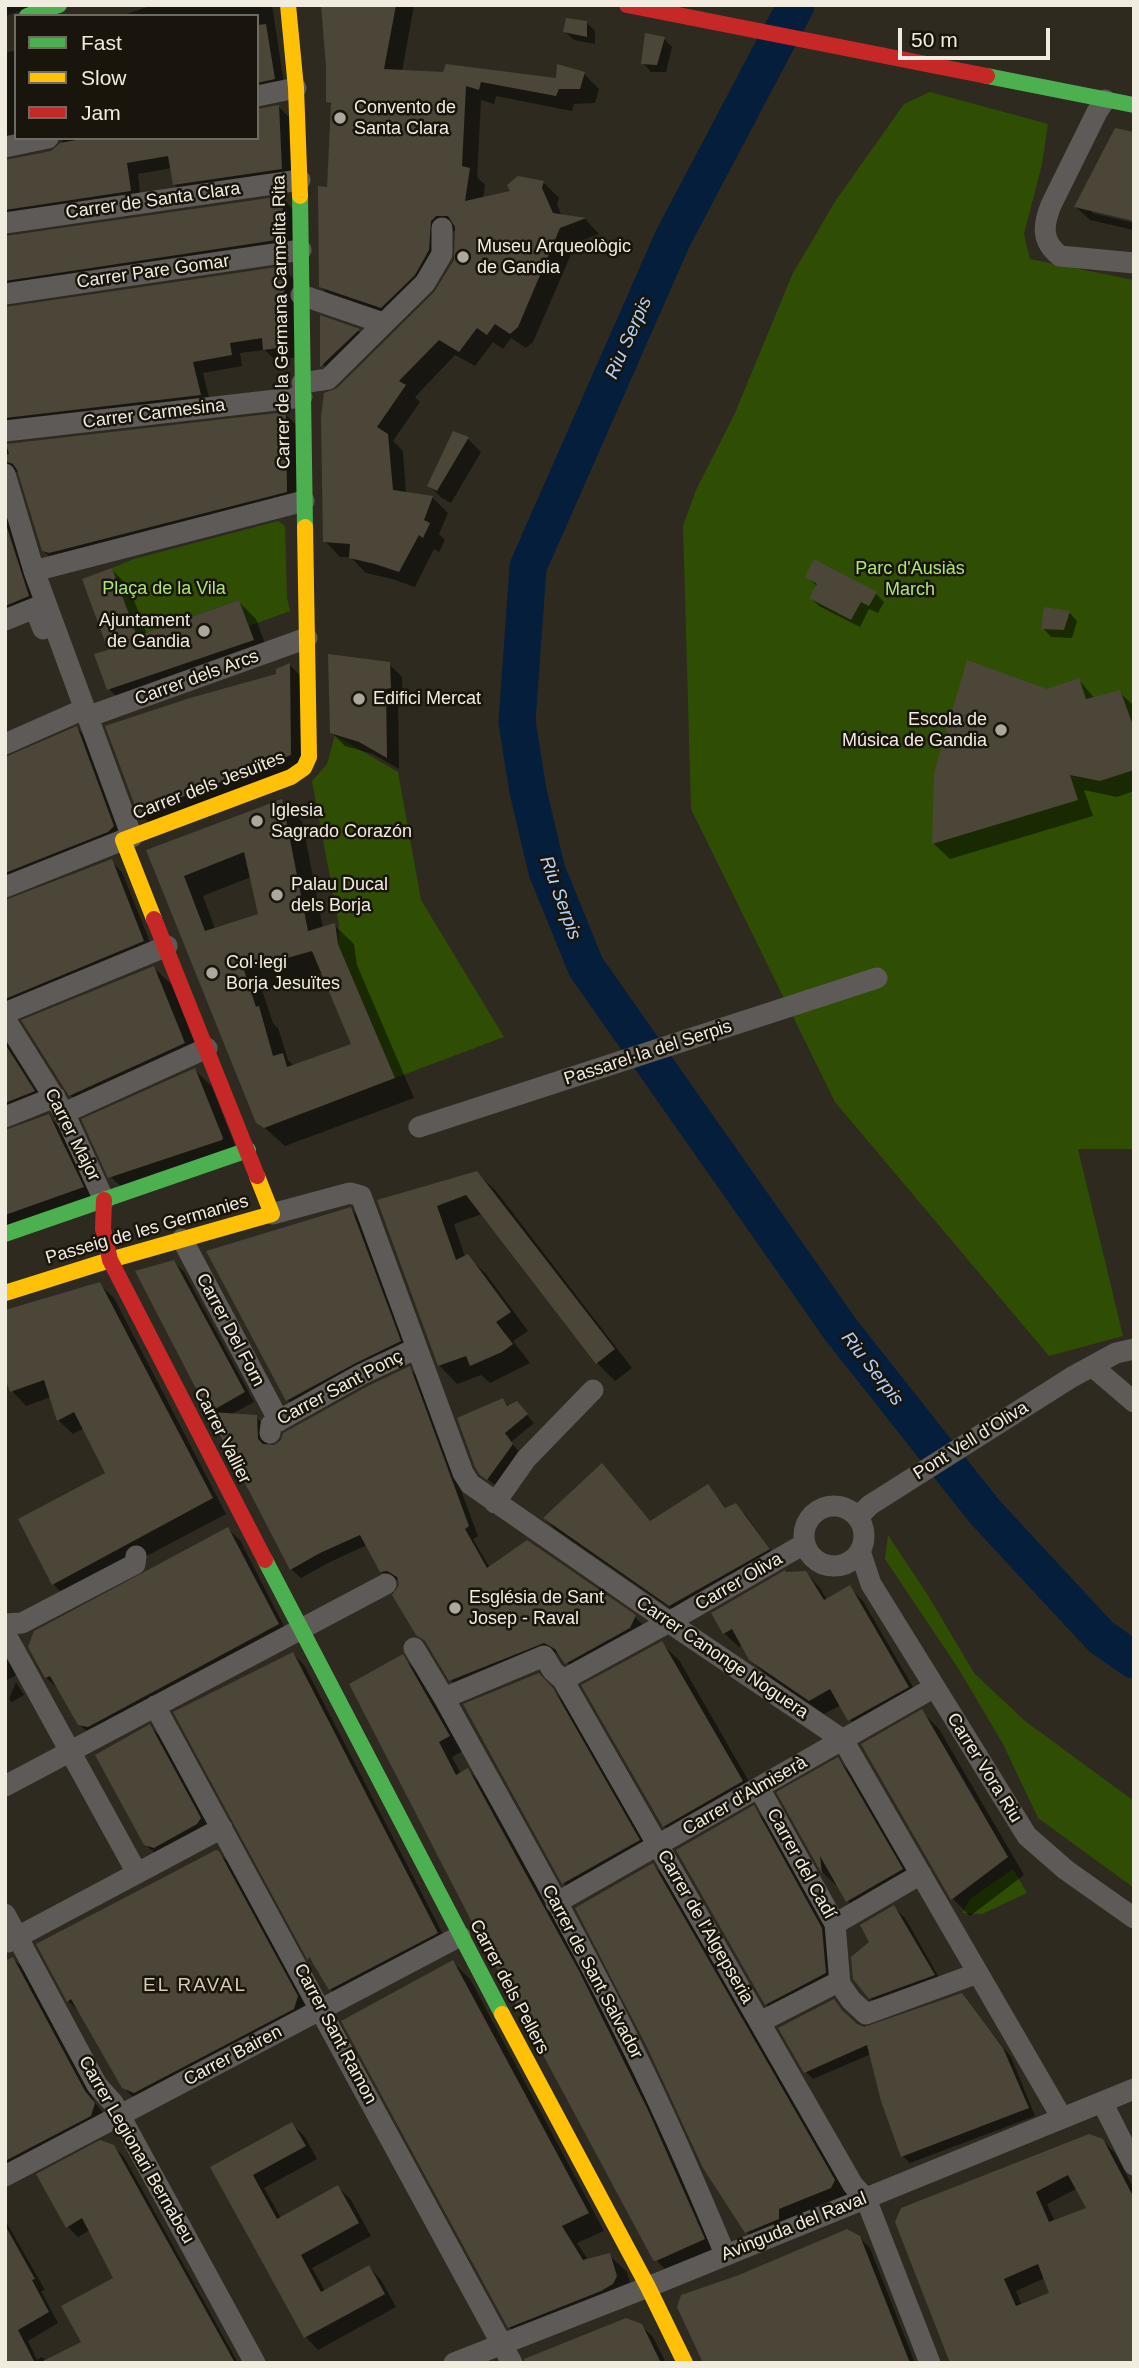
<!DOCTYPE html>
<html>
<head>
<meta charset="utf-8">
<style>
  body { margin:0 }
  #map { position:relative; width:1139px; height:2368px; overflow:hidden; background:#2e2a20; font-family:Arial,sans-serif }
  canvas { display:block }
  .frame { position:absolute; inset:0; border:7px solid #f1ece0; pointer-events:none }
  .legend { position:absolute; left:14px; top:14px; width:245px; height:126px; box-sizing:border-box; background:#19150d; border:2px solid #6f6b61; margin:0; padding:9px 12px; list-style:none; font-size:21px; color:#f1ece0 }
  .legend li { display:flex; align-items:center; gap:14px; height:35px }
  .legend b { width:35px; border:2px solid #6f6b61 }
  .scale { position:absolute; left:898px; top:28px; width:152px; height:32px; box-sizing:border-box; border:4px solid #f1ece0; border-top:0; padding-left:9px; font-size:21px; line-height:24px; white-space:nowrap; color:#f1ece0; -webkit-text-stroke:5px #19150d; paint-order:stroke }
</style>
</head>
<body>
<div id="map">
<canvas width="1139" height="2368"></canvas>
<div class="frame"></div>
<ul class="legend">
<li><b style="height:9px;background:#4caf50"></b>Fast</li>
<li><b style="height:9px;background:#ffc107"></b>Slow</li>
<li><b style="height:9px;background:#c62828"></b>Jam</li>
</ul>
<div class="scale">50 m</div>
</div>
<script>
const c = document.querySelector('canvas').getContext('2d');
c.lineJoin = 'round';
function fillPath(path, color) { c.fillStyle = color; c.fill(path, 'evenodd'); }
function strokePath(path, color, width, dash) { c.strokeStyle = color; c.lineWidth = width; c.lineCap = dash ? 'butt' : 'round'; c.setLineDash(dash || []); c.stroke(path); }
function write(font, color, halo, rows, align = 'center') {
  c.font = font + ' Arial,sans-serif'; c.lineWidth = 5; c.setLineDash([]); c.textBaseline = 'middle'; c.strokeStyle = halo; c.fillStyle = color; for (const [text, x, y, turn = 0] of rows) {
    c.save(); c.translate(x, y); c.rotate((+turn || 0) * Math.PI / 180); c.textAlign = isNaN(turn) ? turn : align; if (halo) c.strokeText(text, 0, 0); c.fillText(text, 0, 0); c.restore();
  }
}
const green = new Path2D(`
  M930,92L1048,124L1042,164L1024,234L1030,259L1134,280V1149H1078L1123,1336L1049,1356L835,1102L691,809L683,526L696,490L735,413L792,275L836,200L904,104Z
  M278,521L285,526L287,598L290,611L249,626L239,600L137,636L112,568L134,559Z
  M335,735L398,772L421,900L504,1037L395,1078L338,944L339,925L312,781L327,764Z
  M888,1535L929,1597L974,1673L1025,1721L1134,1801V1888L1038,1818L1003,1744L958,1668L885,1559Z
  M1013,1869L1027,1893L982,1914L962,1913L970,1899Z`);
const shadow = new Path2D(`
  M5,5H40L5,16Z
  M153,5H272L285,90L257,103V16H121Z
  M322,5H414L402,72L557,80L584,74L599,89L595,103L574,104L572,111L496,96L494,104L481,100L477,177L485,185L483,199L543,182L559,198L557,205L562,216L585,219L599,234L576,243L533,342L526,348L511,338L503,349L493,342L475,366L455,355L415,397L420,402L393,441L403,451L406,494L433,498L448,513L439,534L445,540L439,552L434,549L415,587L392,579L366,573L350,557H340L325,541L338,390L436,293L455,261L457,231H452L397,323L337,302L321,287L332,106L328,101V67Z
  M587,23L595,31V44L574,40L565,32Z
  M664,39L672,47L666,72H651L643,63Z
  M16,50V138L5,153V53Z
  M279,107L290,118L292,180L185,196L174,184L172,168L138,174L141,202L5,225V161L51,153L58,149L62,142V138H257Z
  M282,198L293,209L294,250L5,298V237Z
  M1076,207L1092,210V213L1134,223V230L1090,220Z
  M283,268L294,279L296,357L276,361L265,350L240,353L242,366L203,373L211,406L5,437V308Z
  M321,318L359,331L371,343L336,378L324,366Z
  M285,414L297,425L298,503L55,562L43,550L20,472H12L5,479V445Z
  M454,433L468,439L481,452L451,503L442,498L429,486Z
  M5,498L39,607L5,625Z
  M112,570L129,587L147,635L239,602L256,619L270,657L126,706L109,689Z
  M807,577L876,594L884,602L878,613L869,609L860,627L819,606L811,598L817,586Z
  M1069,612L1077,621L1072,638L1051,637L1043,628Z
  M389,664L402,677L403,700L398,701L399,769L373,754L345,746L332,733Z
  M290,665L309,685L310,774L159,833L139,813Z
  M1079,680L1095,699L1119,692L1134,706V791L1117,797L1084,790L1093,816L950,859L934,844L936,774L1047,690Z
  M77,728L88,740L124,837L5,891V757Z
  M282,801L302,821L323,928L334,925L354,944L357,965L414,1098L285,1146L258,1122L148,851ZM251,877L260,915L215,929L203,896ZM323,973L353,1045L294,1066L288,1060L278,1028L273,1023L262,990Z
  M111,861L122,872L154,952L5,1019V900Z
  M154,968L172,985L202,1061L88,1113L70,1095Z
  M5,1040L44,1102L5,1121Z
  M195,1070L212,1087L239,1156L129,1194L111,1177L84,1120Z
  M48,1116L60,1127L93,1198L5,1233V1131Z
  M477,1173L496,1191L632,1368L615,1381L597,1363L482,1214L454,1224L465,1257L467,1256L486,1274L528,1331L513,1341L530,1363L490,1383L481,1375L457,1384L439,1365L379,1202Z
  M351,1209L367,1226L416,1358L372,1379L304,1417L288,1400L208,1252Z
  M174,1262L184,1272L254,1402L230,1415L256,1417L266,1427L267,1448L281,1443L409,1368L419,1378L478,1536L473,1539L490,1568L527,1542L635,1617L645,1627L576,1673L561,1655L555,1652L461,1690L451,1680L430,1646L417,1634L398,1580L391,1581L381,1571L367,1545L330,1562L301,1578L291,1569L138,1272Z
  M99,1284L114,1298L226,1514L67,1598L53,1584L107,1474L84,1428L73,1434L58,1420L51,1397L26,1406L12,1391L8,1380H5V1312Z
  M503,1400L510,1407L524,1411L534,1423L511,1442L520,1453L496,1486L481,1474Z
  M602,1465L651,1523L708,1486L727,1509L736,1505L746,1515L778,1560L680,1615L555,1529L545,1519Z
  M228,1529L240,1540L289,1636L92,1736L79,1724L58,1689L46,1677Z
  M806,1573L820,1588L827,1600L849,1587L863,1601L921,1701L864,1734L850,1720L841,1705L824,1714L765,1674L750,1659L743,1645L739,1647L724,1633L714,1613Z
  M661,1643L679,1660L759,1799L681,1843L664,1826Z
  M5,1653L18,1674L5,1681Z
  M293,1654L304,1665L448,1944L342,2000L330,1989L317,1967L310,1960L175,1712Z
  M402,1657L417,1671L463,1751L452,1757L461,1774L468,1770L482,1785L593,1987L662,2126L718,2254L670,2274L655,2259Z
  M538,1675L569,1707L655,1857L580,1900L564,1883L465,1705Z
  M16,1682L24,1695L12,1702L9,1699Z
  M922,1712L939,1729L1024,1875L970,1916L953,1899L863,1745Z
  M150,1726L161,1738L212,1831L158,1856L145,1844Z
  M838,1760L855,1777L919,1887L865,1918L848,1901L837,1883L838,1887L823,1873L779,1793Z
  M753,1808L771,1825L839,1947L842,1991L783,2021L766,2004Z
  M218,1852L230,1864L308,2009L135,2099L123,2087L80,2012L68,2001Z
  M653,1865L669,1881L850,2197L763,2248L747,2232Z
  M894,1907L905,1918L944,1986L882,2009L870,1998Z
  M12,1958L23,1968L96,2104L105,2115L5,2178V1961Z
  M453,1962L470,1979L604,2231L577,2243L588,2260L609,2255L627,2272L633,2294L526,2344L509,2327Z
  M962,1995L1011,2057L1035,2116L910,2163L903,2156L871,2054L813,2079L805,2071L834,2001L856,2025L864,2029Z
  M292,2124L305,2137L317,2159L264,2188L281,2218L338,2187L351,2200L371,2236L312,2268L325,2291L369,2267L381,2280L396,2307L318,2350L306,2337L212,2168Z
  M1102,2140L1115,2153L1134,2189V2363H952L897,2222ZM1078,2188L1089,2209L1055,2222L1047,2204ZM1045,2278L1051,2294L1022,2306L1016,2291Z
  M113,2146L124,2157L238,2363H5V2220L45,2290L41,2291L58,2323L28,2341L37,2360L42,2357L46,2361L83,2343L115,2279L90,2230L78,2237L67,2226Z
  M859,2237L870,2248L915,2363H706Z
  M641,2325L653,2337L666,2363H536Z`);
const river = new Path2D(`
  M796,5L673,238L528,567L517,722L528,791L547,871L586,967L841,1330L985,1512L1101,1637L1134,1660`);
const building = new Path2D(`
  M321,5H396L384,69L443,72L446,64L556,78L557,64L585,72L580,89H559L556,96L481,82L479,90L466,86L462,166L470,168L465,201L510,191L507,185L518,176L544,181L542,188L553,213L586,218L560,228L518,327L510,334L495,324L487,335L477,328L459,352L439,340L399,381L406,385L377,427L388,434L393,490L433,496L424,520L430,523L423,538L419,535L399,572L375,564L349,558L350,544L323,542L321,417L324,393L337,388L434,292L454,260L455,227L448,216H436L431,221L429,250L415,275L381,308L319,287L318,186L327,187L331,103L326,102V67Z
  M566,18L587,21V37L563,32Z
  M266,24L275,79L257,83V25Z
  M645,33L665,37L657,65L641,64Z
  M279,105L282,169L173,185L168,156L127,163L131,191L5,210V160L51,151L60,143L86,138H257V109Z
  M1115,128L1134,132V221L1074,207Z
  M283,196V239L5,281V236Z
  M284,266L285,347L263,350L262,338L230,343L232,355L193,362L201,395L5,418V307Z
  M320,315L360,329L320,367Z
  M286,412L287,492L49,553L42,551L17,470L13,464L5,461V455L9,454L6,444Z
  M453,431L469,437L437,491L427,486Z
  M5,521L29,596L5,606Z
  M814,559L877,592L869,606L861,602L851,620L809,598L817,584L805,577Z
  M112,568L137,636L239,600L254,640L107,690L94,654L108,650L82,579Z
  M1044,607L1070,611L1064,630L1041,629Z
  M328,654L390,662L391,688L386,689L387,758L359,742L330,733Z
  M967,660L1047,689L1079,678L1086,699L1120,690L1134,728V770L1100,781L1070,775L1078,800L932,844L934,773Z
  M290,663L291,755L138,814L105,726L190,698L276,674V669Z
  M77,726L114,826L108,832L5,873V757Z
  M282,799L308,931L335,923L338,944L395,1078L264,1128L256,1123L146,850ZM244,852L258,914L205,931L184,876ZM312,951L351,1044L287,1067L283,1053L273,1056L259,1006L256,1007L244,970Z
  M112,859L144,941L5,999V900Z
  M154,966L185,1043L69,1096L21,1020Z
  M5,1044L35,1091L5,1103Z
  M195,1068L223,1138L222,1140L108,1178L81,1119Z
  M49,1114L84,1187L5,1215V1130Z
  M477,1171L615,1349L596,1364L466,1195L437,1206L456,1260L468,1254L511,1312L496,1322L513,1344L502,1352L470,1366L466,1356L438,1366L377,1200Z
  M351,1207L401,1341L356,1363L286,1401L206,1251Z
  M174,1260L245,1392L210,1412L257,1415L258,1439L263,1444L274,1445L281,1440L283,1433L368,1386L410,1366L469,1526L465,1529L487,1568L527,1540L636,1615L630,1628L565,1664L555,1649L544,1643L449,1681L425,1641L416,1635L392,1595L399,1585L397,1577L387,1571L380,1572L360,1535L320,1553L290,1570L135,1271Z
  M100,1282L213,1498L52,1585L18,1519L105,1473L74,1412L57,1421L44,1380L10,1392L5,1378V1310Z
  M503,1398L507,1406L517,1401L528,1414L505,1433L513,1444L487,1480L480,1475L475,1467L457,1418Z
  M602,1463L650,1521L708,1484L725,1508L736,1503L770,1549L669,1606L543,1518Z
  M228,1527L279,1624L88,1727L78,1725L50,1676L45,1678L28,1647L34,1631Z
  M785,1570L786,1572L806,1571L824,1600L850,1585L909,1687L848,1721L830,1689L809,1701L749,1660L732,1629L723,1634L711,1613Z
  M662,1641L743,1781L663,1827L581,1685Z
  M293,1652L438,1933L329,1990L309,1957L308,1961L173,1712Z
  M403,1654L450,1736L439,1742L456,1775L468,1768L579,1971L648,2110L705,2239L656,2261L653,2260L475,1928L349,1684Z
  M539,1673L553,1688L640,1840L562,1884L463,1704Z
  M922,1709L1008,1857L951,1900L861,1744Z
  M150,1724L201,1818L197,1824L154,1848L144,1845L95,1755Z
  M838,1757L903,1869L846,1902L820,1856L822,1874L776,1792Z
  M754,1805L822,1928L826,1973L765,2005L676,1850Z
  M216,1850L219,1851L298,1996L294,2009L134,2093L122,2088L71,1999L67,2002L36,1944Z
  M653,1863L835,2180L831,2188L779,2209V2219L745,2233L703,2168L648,2049L575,1908Z
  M894,1905L935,1975L869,1999L853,1979L851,1957L869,1942L860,1925Z
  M13,1957L85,2091L95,2103L91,2116L5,2161V1961Z
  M453,1960L589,2213L562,2226L583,2260L610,2253L617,2276L613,2284L601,2291L508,2328L341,2021Z
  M962,1993L1003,2048L1029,2108L901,2157L881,2101L867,2045L804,2073L778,2028L834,1999L842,2010L857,2024L864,2027Z
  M292,2122L306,2146L253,2175L277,2219L338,2185L359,2223L301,2255L321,2292L369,2265L385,2294L304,2338L210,2167Z
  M1089,2134L1103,2139L1134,2198V2363H950L895,2222L901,2208ZM1068,2175L1086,2208L1049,2222L1036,2192ZM1038,2264L1049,2293L1016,2306L1004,2279Z
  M100,2140L114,2145L235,2363H39L81,2342L61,2306L113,2278L82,2218L66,2228L36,2174Z
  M5,2225L35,2279L32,2280L49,2312L18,2330L35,2363H5Z
  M847,2229L860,2236L910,2363H703L677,2307L681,2295L739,2275Z
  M626,2318L642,2324L661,2363H525L524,2359Z`);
const street = new Path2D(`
  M257,96L296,88
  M1105,100L1097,112L1051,205C1043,225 1041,241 1060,256L1134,263
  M5,147L48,138
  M5,223L300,180
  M5,294L301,250
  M301,295L383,323
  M302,383L328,379L425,283L442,254V228
  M5,431L302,397
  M5,474L34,571L132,837
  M34,571L304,501
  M5,620L35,608L43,629
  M87,717L307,638
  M5,744L84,709
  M5,887L123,840
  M5,1013L167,946
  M5,1019L64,1113L104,1200
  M64,1113L207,1048
  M5,1117L55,1097
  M419,1127L877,978
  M272,1214L350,1193L361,1196L463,1473L470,1484L679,1629L843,1740L1062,2118
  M182,1239L279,1421
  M1092,1366L1134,1402
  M270,1433L271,1425L362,1374L417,1348
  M495,1503L526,1459L593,1390
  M804 1536a30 30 0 1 1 60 0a30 30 0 1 1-60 0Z
  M858,1517L870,1505L1072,1377L1116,1353L1134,1349
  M860,1551L871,1584L1027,1836L1066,1870L1134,1918
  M5,1624L22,1623L135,1564L136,1556
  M5,1633L137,1873
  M414,1648L444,1698L544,1656L553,1671L563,1680L853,2185L866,2199L930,2363
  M563,1680L669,1622L804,1544
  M444,1698C509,1816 577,1934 636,2055C668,2120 697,2187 725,2254
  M155,1706L512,2363
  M5,1786L386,1584
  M759,1788L835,1924L840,1984
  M556,1903L933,1688
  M5,1914L97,2085L113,2103L255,2363
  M835,1924L921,1874
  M8,1942L222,1828
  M760,2022L834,1984H840L851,2000L866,2014L978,1973
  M1102,2102L1134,2165
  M5,2176L460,1936
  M454,2363L648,2287L1134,2089`);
const fast = new Path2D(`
  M27,16L59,5
  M987,76L1134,105
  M300,196L305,527
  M5,1234L248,1150
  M265,1560L502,2014`);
const slow = new Path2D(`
  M288,5L296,88L300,196
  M154,919L123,840L291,777L304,768L309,757L305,527
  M5,1293L110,1260L272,1214L257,1176
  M502,2014L648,2287L685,2363`);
const jam = new Path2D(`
  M627,5L987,76
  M154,919L257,1176
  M104,1200L103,1229L110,1260L265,1560`);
const markers = [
  [340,118,7,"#ada89d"],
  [463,257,7,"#ada89d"],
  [204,631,7,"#ada89d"],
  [359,699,7,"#ada89d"],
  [1001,730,7,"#ada89d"],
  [257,821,7,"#ada89d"],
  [277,895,7,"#ada89d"],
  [212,973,7,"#ada89d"],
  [455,1608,7,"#ada89d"]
];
const poiNames = [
  ["Convento de",354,108],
  ["Santa Clara",354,129],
  ["Museu Arqueològic",477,247],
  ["de Gandia",477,268],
  ["Ajuntament",190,621,"right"],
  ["de Gandia",190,642,"right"],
  ["Edifici Mercat",373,699],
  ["Escola de",987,720,"right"],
  ["Música de Gandia",987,741,"right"],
  ["Iglesia",271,811],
  ["Sagrado Corazón",271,832],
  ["Palau Ducal",291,885],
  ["dels Borja",291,906],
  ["Col·legi",226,963],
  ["Borja Jesuïtes",226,984],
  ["Església de Sant",469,1598],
  ["Josep - Raval",469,1619]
];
const streetNames = [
  ["Carrer de Santa Clara",153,201,-8],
  ["Carrer Pare Gomar",153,272,-8],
  ["Carrer de la Germana Carmelita Rita",282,322,-91],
  ["Carrer Carmesina",154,414,-7],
  ["Carrer dels Arcs",197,678,-20],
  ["Carrer dels Jesuïtes",209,786,-21],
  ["Passarel·la del Serpis",648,1053,-18],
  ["Carrer Major",72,1135,63],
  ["Passeig de les Germanies",147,1230,-16],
  ["Carrer Del Forn",230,1330,62],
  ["Carrer Sant Ponç",340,1388,-28],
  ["Carrer Vallier",222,1436,63],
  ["Pont Vell d’Oliva",971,1441,-32],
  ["Carrer Oliva",739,1582,-30],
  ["Carrer Canonge Noguera",722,1658,34],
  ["Carrer Vora Riu",984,1768,58],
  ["Carrer d'Almiserà",745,1796,-30],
  ["Carrer del Cadí",801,1864,61],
  ["Carrer de l'Algepseria",705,1927,60],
  ["Carrer de Sant Salvador",592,1972,62],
  ["Carrer dels Pellers",509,1987,62],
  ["Carrer Sant Ramon",335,2034,62],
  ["Carrer Bairen",233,2056,-28],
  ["Carrer Legionari Bernabeu",136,2150,60],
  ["Avinguda del Raval",794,2227,-22]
];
const parkNames = [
  ["Parc d'Ausiàs",910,569],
  ["March",910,590],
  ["Plaça de la Vila",164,589]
];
const waterNames = [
  ["Riu Serpis",629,338,-66],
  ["Riu Serpis",560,898,70],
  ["Riu Serpis",872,1369,52]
];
const neighbourhoodNames = [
  ["EL RAVAL",195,1986]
];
fillPath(green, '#304d04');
fillPath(shadow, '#0007');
strokePath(river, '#041e3c', 37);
fillPath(building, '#4c4638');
strokePath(street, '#5e5a57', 21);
strokePath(fast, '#4caf50', 16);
strokePath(slow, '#ffc107', 16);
strokePath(jam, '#c62828', 16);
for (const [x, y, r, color] of markers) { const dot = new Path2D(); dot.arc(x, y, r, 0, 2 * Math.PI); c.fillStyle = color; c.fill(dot); strokePath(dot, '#19150d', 2.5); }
write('18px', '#f1ece0', '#19150d', poiNames, 'left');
write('18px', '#f1ece0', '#19150d', streetNames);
write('18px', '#abe574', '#19150d', parkNames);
write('italic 19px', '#b1d1f6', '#19150d', waterNames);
c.letterSpacing = '2px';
write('19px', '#d6ccb5', '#19150d', neighbourhoodNames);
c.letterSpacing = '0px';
</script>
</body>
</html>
